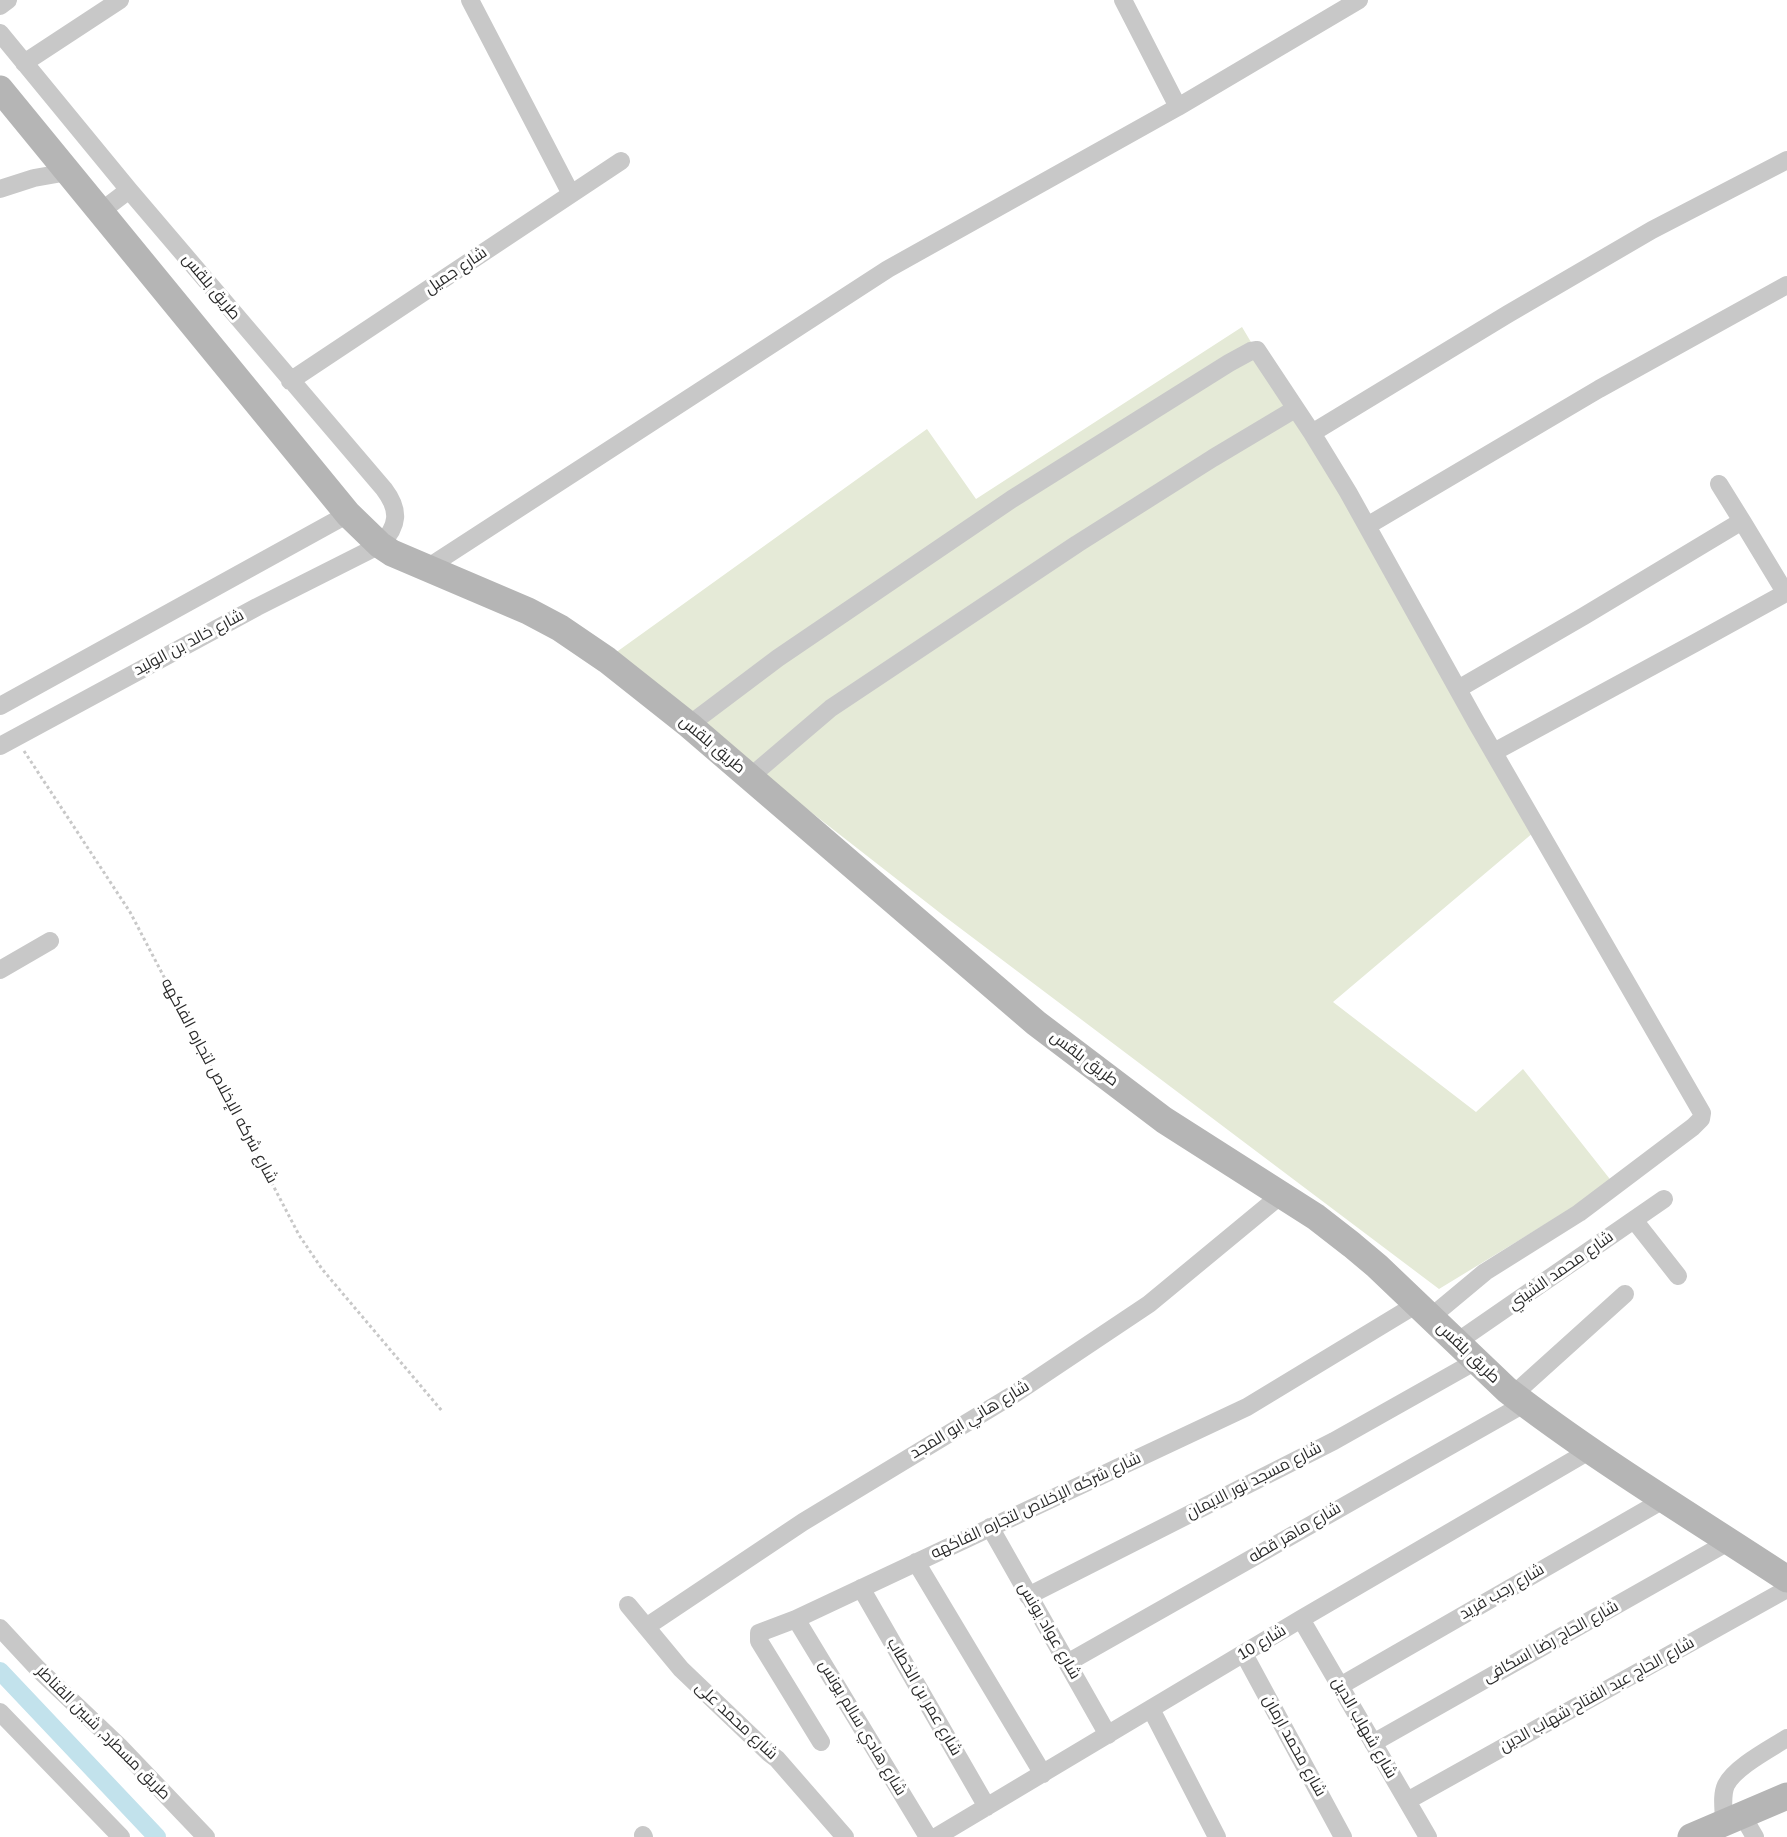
<!DOCTYPE html>
<html>
<head>
<meta charset="utf-8">
<style>
  body { margin:0 }
  canvas { display:block; background:#fff }
</style>
</head>
<body>
<canvas width="1787" height="1837"></canvas>
<script>
const c = document.querySelector('canvas').getContext('2d');
c.lineJoin = 'round';
function fillPath(path, color) { c.fillStyle = color; c.fill(path, 'evenodd'); }
function strokePath(path, color, width, dash) { c.strokeStyle = color; c.lineWidth = width; c.lineCap = dash ? 'butt' : 'round'; c.setLineDash(dash || []); c.stroke(path); }
function write(font, color, halo, rows, align = 'center') {
  c.font = font + ' Helvetica,Cairo,sans-serif'; c.lineWidth = 6; c.setLineDash([]); c.textBaseline = 'middle'; c.strokeStyle = halo; c.fillStyle = color; for (const [text, x, y, turn = 0] of rows) {
    c.save(); c.translate(x, y); c.rotate((+turn || 0) * Math.PI / 180); c.textAlign = isNaN(turn) ? turn : align; if (halo) c.strokeText(text, 0, 0); c.fillText(text, 0, 0); c.restore();
  }
}
const green = new Path2D(`
  M1242,327L1540,827L1333,1002L1476,1112L1523,1069L1613,1183L1439,1289L944,916L611,656L927,429L976,499Z`);
const canal = new Path2D(`
  M0,1671L157,1837`);
const path = new Path2D(`
  M24,751L130,912L299,1235L322,1269L442,1411`);
const minor = new Path2D(`
  M470,0L571,194
  M1123,0L1178,107
  M0,6L8,0
  M0,33L129,190L384,489C400,510 399,526 380,545L257,607L0,746
  M24,63L120,0
  M0,189L34,178L68,172
  M100,212L129,190
  M290,381L621,161
  M1312,433L1508,314L1652,230L1787,160
  M1367,526L1599,389L1787,285
  M427,568L888,269L1178,107L1359,0
  M1458,689L1584,616L1742,521L1719,484
  M0,706L348,514
  M689,725L778,658L1012,499L1229,363L1251,351L1257,350L1312,433L1348,492L1476,722L1702,1113L1701,1119L1693,1127L1579,1213L1485,1272L1431,1317
  M1494,752L1695,643L1782,595V587L1742,521
  M750,777L831,708L1077,544L1213,458L1295,409
  M0,970L50,941
  M1634,1220L1678,1276
  M1457,1342L1664,1199
  M1513,1395L1625,1294
  M990,1527L1108,1735
  M916,1562L1043,1774
  M861,1588L987,1807
  M1028,1596L1334,1441L1476,1361
  M628,1605L681,1669L769,1753L777,1759L845,1837
  M796,1619L928,1837
  M1301,1619L1428,1837
  M646,1627L803,1522L1016,1393L1149,1304L1281,1195
  M0,1628L38,1669L119,1746L206,1837
  M1244,1654L1343,1837
  M1067,1663L1524,1404
  M1340,1686L1665,1499
  M1151,1709L1217,1837
  M0,1712L121,1837
  M821,1742L759,1641V1633L796,1619L1247,1407L1417,1304
  M1373,1743L1730,1541
  M1407,1801L1787,1589
  M1742,1815L1755,1837
  M1724,1823C1724,1810 1721,1796 1726,1785C1735,1767 1770,1749 1787,1738
  M643,1835L644,1837
  M936,1837L1301,1619L1589,1451`);
const secondary = new Path2D(`
  M0,89L348,514L380,545L392,553L528,611L560,628L607,660L689,725L1036,1023L1164,1120L1316,1217L1352,1245L1377,1266L1507,1390C1596,1459 1693,1517 1787,1579
  M1691,1837L1787,1796`);
const streetNames = [
  ["شارع جميل",456,271,-34],
  ["طريق بلقس",211,287,50],
  ["شارع خالد بن الوليد",189,643,-28],
  ["طريق بلقس",712,745,40],
  ["طريق بلقس",1084,1059,37],
  ["شارع شركه الإخلاص لتجاره الفاكهه",219,1081,62],
  ["شارع محمد الشيني",1561,1271,-35],
  ["طريق بلقس",1468,1353,44],
  ["شارع هاني ابو المجد",970,1420,-31],
  ["شارع مسجد نور الايمان",1254,1481,-27],
  ["شارع شركه الإخلاص لتجاره الفاكهه",1036,1506,-25],
  ["شارع ماهر قطه",1295,1533,-30],
  ["شارع رجب فريد",1502,1592,-30],
  ["شارع عواد يونس",1049,1631,60],
  ["شارع الحاج رضا اسكافى",1551,1642,-29],
  ["شارع 10",1262,1643,-31],
  ["شارع الحاج عبد الفتاح شهاب الدين",1597,1695,-29],
  ["شارع عمر بن الخطاب",924,1697,60],
  ["شارع محمد على",736,1721,43],
  ["شارع هادي سالم يونس",862,1728,59],
  ["شارع شهاب الدين",1364,1728,60],
  ["طريق مسطرد, شبين القناطر",103,1733,45],
  ["شارع محمد ارمان",1294,1746,61]
];
fillPath(green, '#e5ead7');
strokePath(canal, '#c2e2ec', 18);
strokePath(path, '#c8c8c8', 3, [3, 3]);
strokePath(minor, '#c8c8c8', 18);
strokePath(secondary, '#b5b5b5', 27);
write('16px', '#2b2b2b', '#fff', streetNames);
</script>
</body>
</html>
